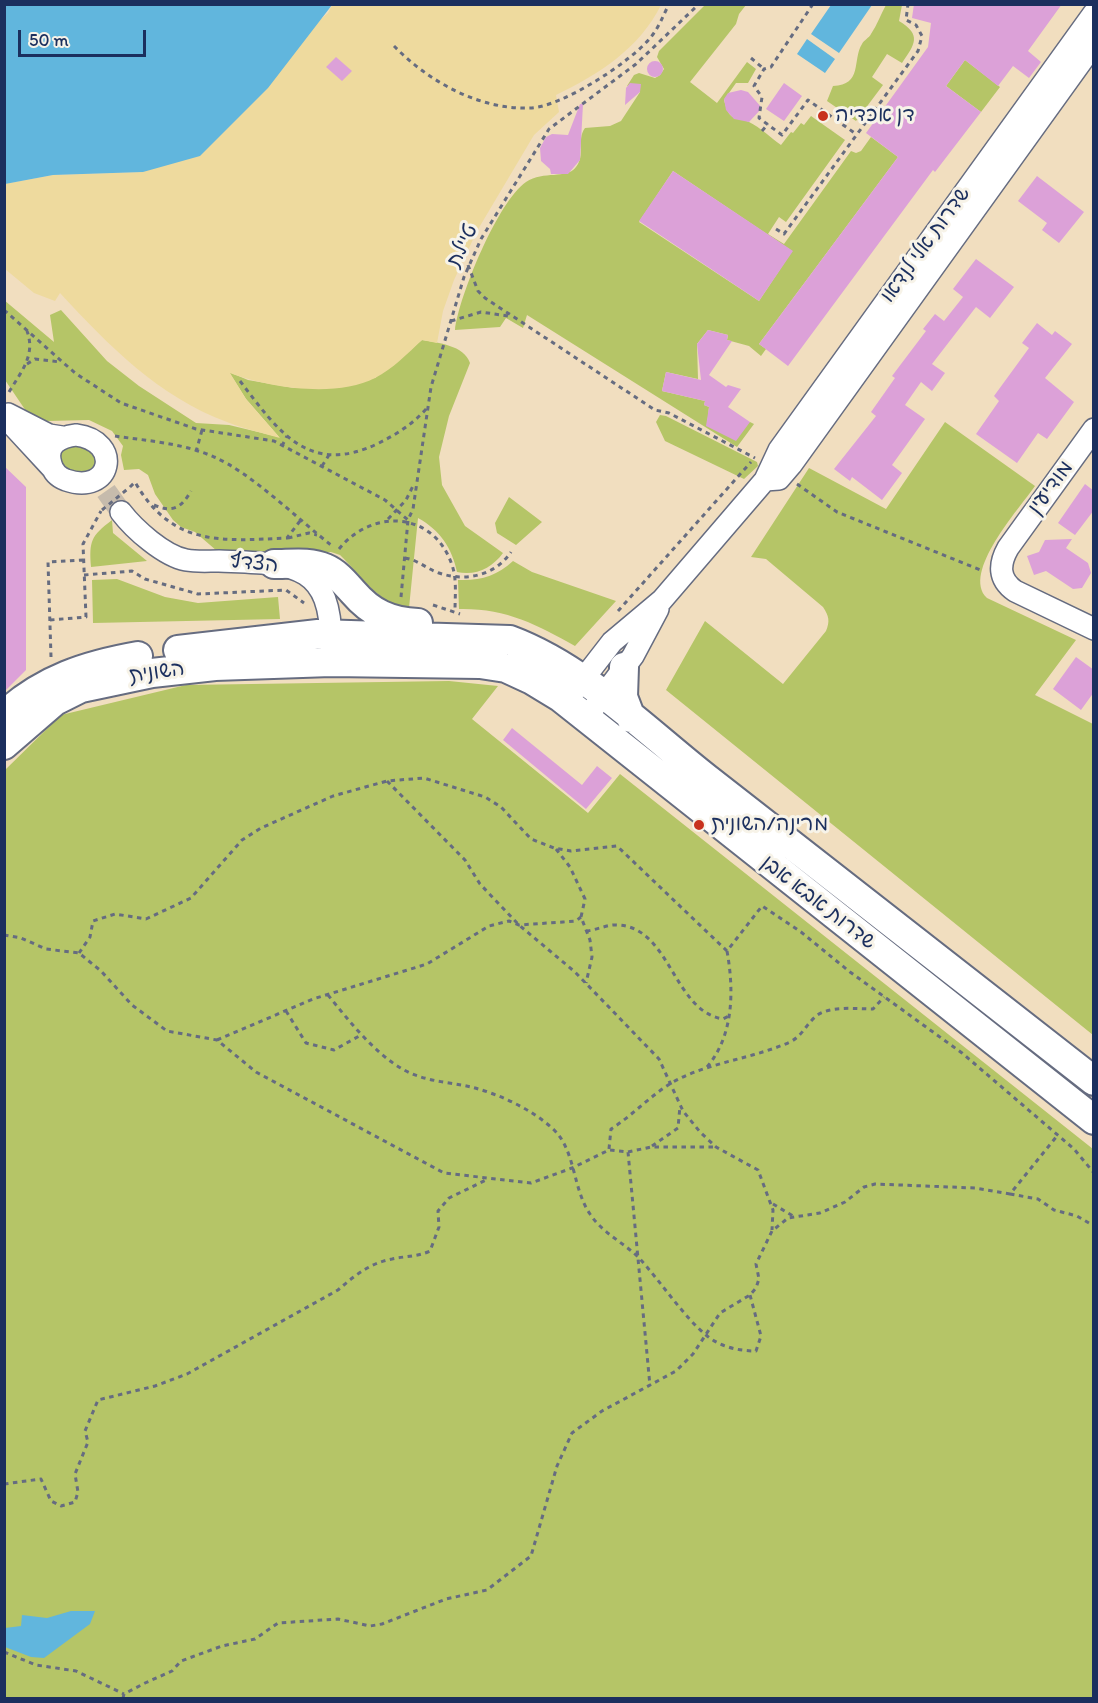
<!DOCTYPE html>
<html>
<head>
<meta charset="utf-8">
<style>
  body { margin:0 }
  #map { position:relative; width:1098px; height:1703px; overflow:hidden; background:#f1debf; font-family:Itim,sans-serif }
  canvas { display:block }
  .frame { position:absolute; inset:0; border:6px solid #1b2f5e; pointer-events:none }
  .scale { position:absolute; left:18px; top:30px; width:128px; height:27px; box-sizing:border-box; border:3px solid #1b2f5e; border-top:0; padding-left:8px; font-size:18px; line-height:21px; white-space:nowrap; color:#1b2f5e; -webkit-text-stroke:4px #f7f3e8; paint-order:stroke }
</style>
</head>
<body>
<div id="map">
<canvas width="1098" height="1703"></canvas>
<div class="frame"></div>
<div class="scale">50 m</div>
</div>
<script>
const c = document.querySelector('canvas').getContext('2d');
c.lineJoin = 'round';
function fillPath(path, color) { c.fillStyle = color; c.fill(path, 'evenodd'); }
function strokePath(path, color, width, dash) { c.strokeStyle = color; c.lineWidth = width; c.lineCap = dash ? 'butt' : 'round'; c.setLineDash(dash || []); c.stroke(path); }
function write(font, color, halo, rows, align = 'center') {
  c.font = font + ' Itim,"Playpen Sans Hebrew",sans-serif'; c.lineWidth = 6; c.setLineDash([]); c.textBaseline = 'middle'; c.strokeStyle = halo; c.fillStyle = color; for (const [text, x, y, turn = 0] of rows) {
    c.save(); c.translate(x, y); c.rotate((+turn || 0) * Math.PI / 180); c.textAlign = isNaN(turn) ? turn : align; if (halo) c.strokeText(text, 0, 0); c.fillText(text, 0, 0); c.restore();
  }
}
const green = new Path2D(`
  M705,5H746L739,14L736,24L690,82L717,103L747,62L756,69L748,83H736L724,100C730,122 732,115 749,122C760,127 771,138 781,145L791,132L793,133L801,123L804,125L811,116L845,140L786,222L779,217L768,234L784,244L851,151L856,153L861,151L871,137L898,157L759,344L766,349L761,356L749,346L727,340L728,335L708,330L697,344L698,379L666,372L662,391L705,401L704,405L709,407L707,426L750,422L754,424L737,447L527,315L523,328L506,318L500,327L455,330C459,296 498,201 526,182C544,170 566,180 576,167C586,155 576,140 585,128L610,126L621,121L640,92L637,84L627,86L634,75L639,73L655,78L660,75L664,69L657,57L659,51ZM673,171L792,251L759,301L639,222Z
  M886,5H902L899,21C922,35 915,44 902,63L887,54L872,77L883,85L856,121L827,101L833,86C863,85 852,60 862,44C864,40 869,38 871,34C877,25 881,14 886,5Z
  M965,60L1000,87L981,112L946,86Z
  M4,300L54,342L50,315L61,310L107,361L139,386L196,423L229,425L279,437L246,399L229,372L248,380L294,388L375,378L422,340C438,343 464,345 470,363L449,416L439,457L442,485L465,526L503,553C492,568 476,576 457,572C452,548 440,530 418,518L409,608C380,606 360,574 340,555L331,552L217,551L195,532L181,527L173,520L155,494L148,475L139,469L124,470L121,455L123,446L112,431L89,420L47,421L26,411L5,380Z
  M660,415L666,416L757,462L758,466L744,479L665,441L656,422Z
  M945,422L1035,486C1019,509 961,573 987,598L1076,640L1035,695L1093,724V1035L666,690L705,621L783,684L826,631C830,621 829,616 823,607L766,559L751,557L809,468L886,509Z
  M74,443L89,447L97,461C90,479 70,475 60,461C60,449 64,447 74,443Z
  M509,497L542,522L516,545L497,533L495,523Z
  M112,520L113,533L147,561L91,567C89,541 91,536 112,520Z
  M513,561L532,572L616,601L575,646C536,624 505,608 459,609L458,580C480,581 497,576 513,561Z
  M117,579L165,597L198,603L278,597L280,619L93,623L92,580Z
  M449,681L498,686L472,719L588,813L620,774L1093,1149V1698H5V770L61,715L186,685Z`);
const sand = new Path2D(`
  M332,5H661C639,49 599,74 556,95L559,112L534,135L477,231L454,280L443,311L437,343L422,340C408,353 393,369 375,378C337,398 269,388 230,373L246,399L280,438C263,433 244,429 227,422C159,397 108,345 60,293L55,301L34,293L5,269L4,184L53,175L143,172L328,13Z`);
const water = new Path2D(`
  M5,4H332V5L268,88L200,156L143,172L53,175L5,184Z
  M831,5H872L839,53L811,34Z
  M807,39L835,59L825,73L797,54Z
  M71,1611H95L90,1624L44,1658L31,1657L5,1647V1628L21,1626L22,1615L47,1618Z`);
const building = new Path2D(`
  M914,4H1062L1028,51L1041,62L1029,78L1013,66L998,86L965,60L946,86L981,112L935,172L933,170L788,366L759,344L898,157L866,133L928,47L931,23L912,18Z
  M336,57L352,71L342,81L326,67Z
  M647 69a8 8 0 1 1 16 0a8 8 0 1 1-16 0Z
  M630,83L641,84L640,92L625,105L626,88Z
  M784,83L802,96L784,121L766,109Z
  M741,90L748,92L762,108L749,122L734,119L726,110L724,99L728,93Z
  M580,104H583L580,160L568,174H551L550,169L541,161L540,148L546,137L552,134L568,135Z
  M673,171L793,251L759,301L639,221Z
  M1037,176L1084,212L1059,243L1042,230L1047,223L1018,201Z
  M976,259L1014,287L990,318L976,307L932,364L945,373L932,391L921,382L905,405L925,419L892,465L902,473L882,500L852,477L850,481L834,469L876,416L871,412L895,378L892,376L926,331L923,329L935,314L944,321L963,297L953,289Z
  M1037,323L1052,335L1055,331L1072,344L1045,378L1074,402L1047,439L1038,433L1017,463L976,434L999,401L994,396L1029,348L1022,343Z
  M708,330L728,335L727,340L732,341L709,375L726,387L728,385L741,389L728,407L750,422L736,441L706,426L709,407L704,405L705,401L662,391L666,372L701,380L697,344Z
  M4,466L26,487V670L4,692Z
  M1085,484L1094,491V510L1075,535L1058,523Z
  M1072,539L1066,548L1088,563L1091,573L1082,588L1073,589L1046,571L1034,575L1027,556L1039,552L1045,540Z
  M1076,657L1094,670V692L1081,710L1053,689Z
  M512,728L582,785L597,766L612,778L586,809L503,740Z`);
const streetTunnel = new Path2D(`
  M106,491L121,512`);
const path = new Path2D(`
  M813,4L771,67L764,69L754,86L762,97L759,118L782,135L808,100L856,134
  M394,46C428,81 479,110 530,108C562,107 631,62 651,37C659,27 663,16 669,4
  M751,58L764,69
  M762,131L768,124
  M776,229L784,234L918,51L922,36L916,25L906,20L908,4
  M468,265L478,291L485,298L655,410L669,413L755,458
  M4,310L75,373L121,403L196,429L274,441L385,500L408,520
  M451,321L481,312L508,316
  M27,364L35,359L60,362
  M240,381C279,432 309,477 379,443C397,434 413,424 427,408
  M9,392C21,372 36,355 27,331
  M115,436C148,441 183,443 214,457C250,472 299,520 331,545
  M282,446L287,436
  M196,452L202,430
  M322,466L329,455
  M797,484L837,512L983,571
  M130,487L135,482C172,547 222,541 287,538L300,521
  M154,505C173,513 181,508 191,491
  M388,519L406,500L414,484
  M288,538L309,533L317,535
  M339,549C372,508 434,511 452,565C457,579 455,596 455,611
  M405,558C418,560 427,569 439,573C465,582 495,576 511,552
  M84,575L132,571L145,579L198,594L286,590L304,603
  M401,597L408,520L413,509L431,387L464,277L481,239L549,129L636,64L699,4
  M433,605L460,614
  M618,611L751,462
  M50,620L86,617L83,544L101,511
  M51,657L48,562L84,560
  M387,781L465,860L480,884L519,925L575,972L659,1059L683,1111L700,1132L716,1147L758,1170L773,1210L772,1230
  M556,849L570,867L585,899L581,917L590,940L592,957L586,983
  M586,931C597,930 608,924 618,925C671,928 673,1011 723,1019L729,1016
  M4,935L21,938L46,949L79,953L101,971L132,1005L167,1031L217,1040L256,1072L444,1173L531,1183L572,1168L609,1150L628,1152L651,1147H716
  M79,953L90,937L93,921L115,914L146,919L191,898L242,840L261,828L333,796L387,781L424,778L485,797L501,807L531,839L554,848L571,851L617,846L727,951L762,906L801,932L850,972L962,1053L1074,1149L1094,1173
  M328,995C350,1022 383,1065 418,1076C435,1082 454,1083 471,1087C499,1094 531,1109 552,1128C576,1149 572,1188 590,1214C603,1234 625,1243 640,1259C660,1281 685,1318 706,1335C720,1347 739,1351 756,1351L761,1336L750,1295
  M286,1011L306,1043L334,1050L361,1035
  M217,1040L313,999L427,964L489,926L509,921L519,925L563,922L576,921L581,917
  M707,1067C734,1035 734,990 727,951
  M652,1146L678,1128L680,1106
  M609,1149L611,1129C633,1115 651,1095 673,1082C709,1062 752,1059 790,1042C802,1036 806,1025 815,1017C828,1005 857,1009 873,1009L884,997
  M628,1152L650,1386
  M1010,1194L1038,1199L1054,1210L1077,1216L1094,1226
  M773,1204L793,1216
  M4,1484L41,1479L51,1501L61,1506L75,1502L78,1492L75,1474L88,1442L85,1431L98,1400L155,1386L187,1374L338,1290C354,1276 370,1263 392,1259C405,1256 417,1257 430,1251L439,1227L438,1211L449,1198L486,1180
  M4,1652L36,1665L76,1671L124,1694
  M123,1698L124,1694L145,1683L172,1671L181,1661L222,1646L255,1639L278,1623L338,1619L370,1626L382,1624L446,1599L487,1590L531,1556L557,1466L572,1433L602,1411L676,1371L693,1354L720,1313L750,1295L756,1288L759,1279L756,1264L772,1231L788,1218L820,1213L845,1202L864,1187L875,1184L975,1188L1010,1194L1057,1136`);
const street = new Path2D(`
  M8,414L49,435L62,437
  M4,416L52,468
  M1094,429L1008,548C999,564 998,579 1015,591L1094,629
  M76,435C123,441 112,496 66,480C58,477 53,472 51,464C45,445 59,437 76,435Z
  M765,480L779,479L791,465L1094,44
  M121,512C134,529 164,556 186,560C197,562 208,561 219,561C290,564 332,560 331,646
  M574,691L612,642L662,600L765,480L779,450L1094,13
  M586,718L633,656L658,609`);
const secondary = new Path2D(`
  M274,564C291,564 310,561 325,568C337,573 345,583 353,592C371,613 390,622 418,623
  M178,650L318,634L510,640C585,668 647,732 710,781C838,881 966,981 1094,1081
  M624,667L623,697L631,718
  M4,715C43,679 87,665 138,656
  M4,745L55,701L81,688L152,673L215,666L331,662L480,664L506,668L532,680L560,697L1094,1120`);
const pathBridge = new Path2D(`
  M102,510L130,487`);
const markers = [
  [823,116,6,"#c8321e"],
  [699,825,6,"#c8321e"]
];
const poiNames = [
  ["דן אכדיה",835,116],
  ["מרינה/השונית",711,825]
];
const streetNames = [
  ["שדרות אלי לנדאו",926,245,-54],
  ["טיילת",463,246,-64],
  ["מודיעין",1051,488,-54],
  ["הצדף",254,564,5],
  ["השונית",157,673,-8],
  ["שדרות אבא אבן",818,903,38]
];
fillPath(green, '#b5c567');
fillPath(sand, '#eeda9e');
fillPath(water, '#61b6dd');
fillPath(building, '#dca1d8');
strokePath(streetTunnel, '#c6bbac', 21, [21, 10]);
strokePath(street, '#666c80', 24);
strokePath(secondary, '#666c80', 32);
strokePath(path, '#666c80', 3, [4.5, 4.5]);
strokePath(street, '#fff', 21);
strokePath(secondary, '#fff', 28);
strokePath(pathBridge, '#666c80', 3, [4.5, 4.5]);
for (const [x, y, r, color] of markers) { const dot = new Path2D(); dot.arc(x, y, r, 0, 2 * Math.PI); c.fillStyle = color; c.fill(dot); strokePath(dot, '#f7f3e8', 2); }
write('21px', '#1b2f5e', '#f7f3e8', poiNames, 'left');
write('21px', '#1b2f5e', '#f7f3e8', streetNames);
</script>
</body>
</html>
